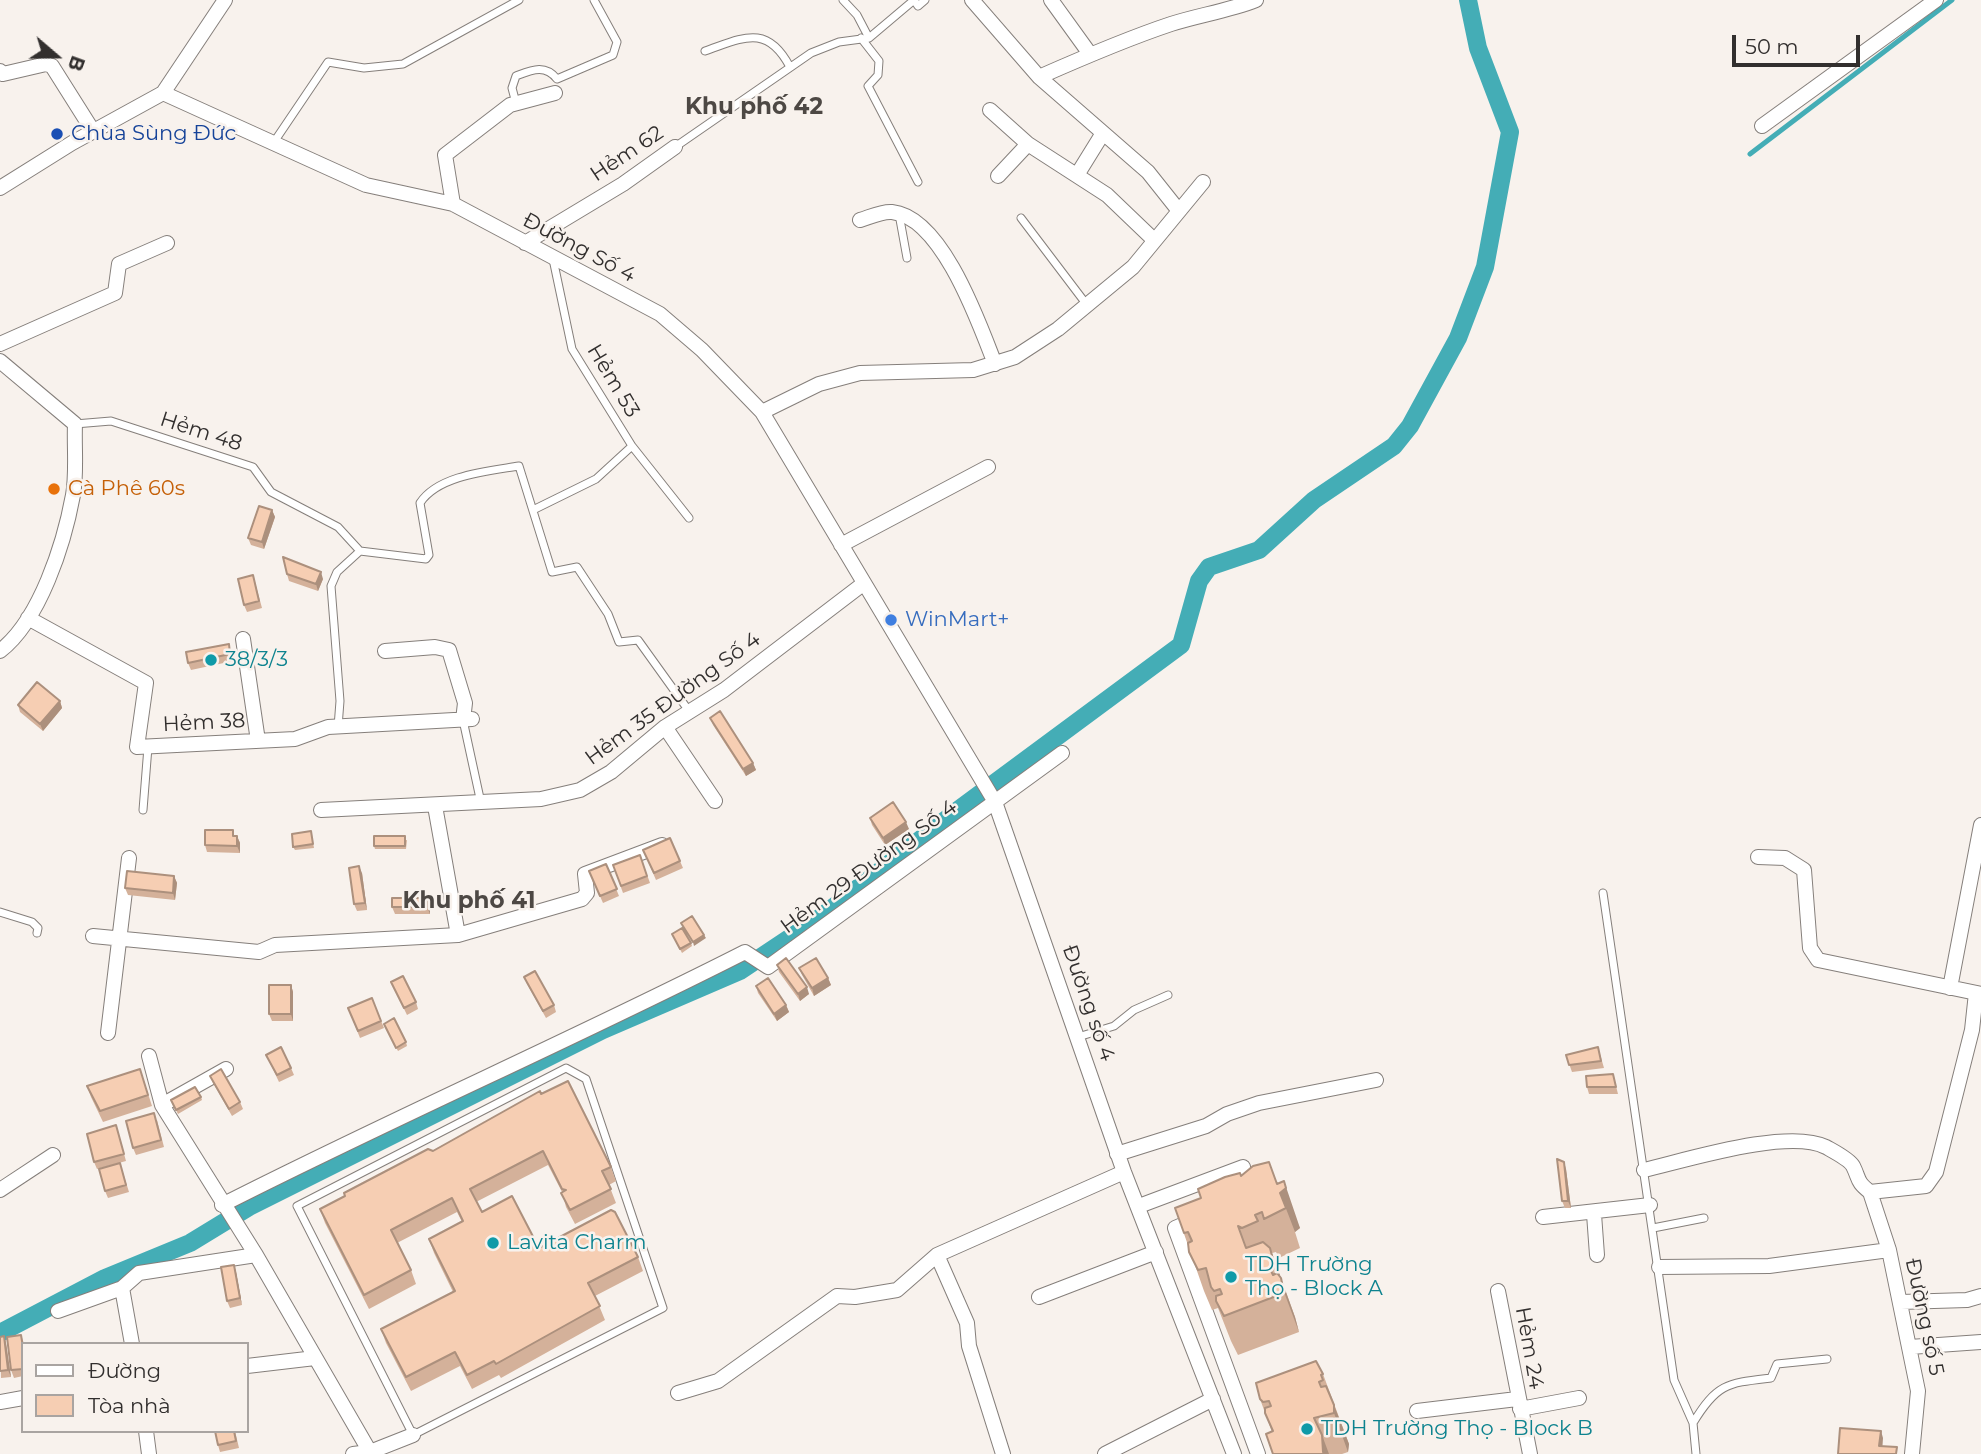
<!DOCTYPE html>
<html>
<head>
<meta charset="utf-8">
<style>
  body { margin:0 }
  #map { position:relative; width:1981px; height:1454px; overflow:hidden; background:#f8f2ed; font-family:Montserrat,sans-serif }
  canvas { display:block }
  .legend { position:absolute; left:21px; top:1342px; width:228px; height:91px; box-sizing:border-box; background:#f8f2ed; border:2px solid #a9a4a1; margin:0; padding:9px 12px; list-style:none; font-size:21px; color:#322f2e }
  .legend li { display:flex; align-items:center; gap:14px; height:35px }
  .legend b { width:35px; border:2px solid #a9a4a1 }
  .north { position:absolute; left:21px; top:21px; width:70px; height:70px; -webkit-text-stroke:5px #f8f2ed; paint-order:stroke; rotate:110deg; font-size:19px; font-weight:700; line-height:28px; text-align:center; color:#322f2e }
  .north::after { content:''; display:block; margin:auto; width:24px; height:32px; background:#322f2e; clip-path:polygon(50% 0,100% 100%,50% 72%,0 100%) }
  .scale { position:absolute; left:1732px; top:35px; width:128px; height:32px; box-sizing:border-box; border:4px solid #322f2e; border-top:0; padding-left:9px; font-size:21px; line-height:24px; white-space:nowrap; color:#322f2e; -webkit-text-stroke:5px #f8f2ed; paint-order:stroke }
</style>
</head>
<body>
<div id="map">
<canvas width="1981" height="1454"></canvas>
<ul class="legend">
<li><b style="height:9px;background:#fff"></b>Đường</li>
<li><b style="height:19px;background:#f6ceb3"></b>Tòa nhà</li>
</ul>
<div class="north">B</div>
<div class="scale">50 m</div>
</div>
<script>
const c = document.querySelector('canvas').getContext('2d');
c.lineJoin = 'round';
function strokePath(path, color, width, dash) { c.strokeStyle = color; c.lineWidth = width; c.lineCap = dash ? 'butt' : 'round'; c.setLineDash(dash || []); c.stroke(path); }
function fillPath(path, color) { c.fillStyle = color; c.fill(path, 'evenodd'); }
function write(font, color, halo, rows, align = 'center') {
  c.font = font + ' Montserrat,sans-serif'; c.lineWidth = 5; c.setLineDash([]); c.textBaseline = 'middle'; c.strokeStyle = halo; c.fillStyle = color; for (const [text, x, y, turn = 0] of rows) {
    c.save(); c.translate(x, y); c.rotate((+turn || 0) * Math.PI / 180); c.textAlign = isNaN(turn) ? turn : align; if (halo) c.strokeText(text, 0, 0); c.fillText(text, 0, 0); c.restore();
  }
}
const stream = new Path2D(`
  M1750,154L1952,0`);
const canal = new Path2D(`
  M0,1333L105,1278L190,1243L249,1207L603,1030L740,971L818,919L958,810L1181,645L1199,581L1209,567L1259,550L1314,500L1394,446L1410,426L1458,338L1485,267L1510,132L1478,48L1468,0`);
const service = new Path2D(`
  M843,0L857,15L869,38
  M861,38L879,61L878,75L868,86L918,182
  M705,51C743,38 767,23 790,67
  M516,103L512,88L516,76C532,70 545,64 557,79L613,55L617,42L594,0
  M274,142L328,62L364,68L403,64L519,0
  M675,147L811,53L839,42L869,38L914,0L918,6L925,0
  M899,214L907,258
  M1021,218L1087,305
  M75,424L111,421L253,467L271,492L338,527L360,551L426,559L429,555L420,503C438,475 489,471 519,466L552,572L577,567L608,614L619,642L638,640L689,711
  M632,446L689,518
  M535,509L596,479L632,446L572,349L553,259
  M463,720L481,803
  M338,727L340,701L331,586L337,572L360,551
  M143,810L148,747
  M1603,893L1674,1380L1693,1423L1696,1454
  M0,912L32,922L38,928L37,933
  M1078,1037L1114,1026L1134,1010L1168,995
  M566,1068L586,1079L663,1308L413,1435L297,1206Z
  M1653,1228L1704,1218
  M1693,1423C1717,1383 1728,1383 1771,1378L1777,1364L1827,1359`);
const minor = new Path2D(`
  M972,0L1039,77L1148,172L1179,211
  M1051,0L1090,54
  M0,71L3,74L46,64L52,66L93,131
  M1039,77C1082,58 1126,39 1171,24C1199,15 1228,11 1256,0
  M163,93L366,185L453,204L660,314L702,350L762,412L995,802L1124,1172L1234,1454
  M990,110L1028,144L1107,195L1154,240
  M1762,126L1936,0
  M1077,175L1103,133
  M998,176L1028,144
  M0,188L72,143L163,93L225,0
  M453,204L445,155L510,105L555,93
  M860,220C870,217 882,211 892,212C942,217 979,323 995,364
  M525,243L623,184L675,147
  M0,344L115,293L119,264L167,243
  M0,361L75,424C74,447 77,473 73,495C64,544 40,620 0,651
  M762,412L819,384L860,373L973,370L1015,357L1058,329L1133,267L1203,182
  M841,545L988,467
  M28,618L146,683L137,747L295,739L328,727L472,719
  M243,639L258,741
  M385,651L435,647L449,650L465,703L463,720
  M665,727L715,801
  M435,806L458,935
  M321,810L541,799L580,790L611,772L665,727L724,690L863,584
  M1758,857L1785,858L1804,870L1810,948L1818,960L1981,994
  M93,936L259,952L275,945L458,935L582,899L587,893L585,874L662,845
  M1950,988L1981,825
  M108,1033L129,858
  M149,1056L162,1105
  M226,1069L162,1105L256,1255L370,1452
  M1117,1154L1206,1126L1227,1114L1259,1103L1376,1080
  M1644,1170C1687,1160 1788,1128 1826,1147C1833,1151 1849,1159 1853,1166C1860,1180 1856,1181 1870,1192L1926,1186L1936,1172L1972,1030L1976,993
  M0,1190L53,1155
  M1870,1192L1889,1250L1918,1391L1912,1454
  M222,1205C395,1117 572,1040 745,952L768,967L1062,753
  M1139,1206L1243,1167
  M1594,1214L1597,1255
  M1543,1217L1650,1205
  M1196,1219L1175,1228L1258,1454
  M937,1255L967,1323L969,1346L1003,1454
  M1659,1267L1769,1266L1889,1250
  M1498,1291L1530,1454
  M1039,1297L1156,1252
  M1901,1302L1967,1300L1981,1296
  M58,1311L122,1288
  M132,1344L122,1288L139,1273L256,1255
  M1910,1347L1981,1342
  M247,1366L315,1358
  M678,1393L718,1381L837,1296L855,1297L897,1290L937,1255L1124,1172
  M0,1402L23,1398
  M1520,1409L1579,1398
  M1417,1411L1517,1399
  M146,1431L149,1454
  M353,1454L370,1452L413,1435
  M1105,1454L1213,1399`);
const wall = new Path2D(`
  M272,510L275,517L264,549L251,545L248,538Z
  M287,574L323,579L318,591L289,581Z
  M255,582L262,608L247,612L244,605Z
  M229,644L231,651L233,661L191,670L188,663Z
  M60,701L62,708L43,731L20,712L18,705Z
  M710,718L753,763L756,770L746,776L713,725Z
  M870,818L909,829L885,845L872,825Z
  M311,831L314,848L295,850L293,847Z
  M235,836H237L240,843V853L207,852L205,845Z
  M407,840L406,849H375L374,846Z
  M643,850L680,861L683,868L656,880Z
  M640,855L650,883L623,893L613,865Z
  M606,864L619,896L603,903L589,871Z
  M362,873L367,910L357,911L354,904Z
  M174,876L177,883L175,900L128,895L125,888Z
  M427,898L430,905V914H395L392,907Z
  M672,934L691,943L692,946L682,953Z
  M777,965L809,994L800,1001L779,972Z
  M799,968L828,978L831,985L814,996L802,975Z
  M524,977L554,1005L556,1012L546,1018L527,984Z
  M391,982L416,1002L418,1009L407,1015Z
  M291,985L293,992V1021H272L269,1014Z
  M756,986L786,1005L789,1012L777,1021L758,993Z
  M372,998L384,1028L360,1038L348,1008Z
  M385,1027L406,1042L407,1046L398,1051Z
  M1600,1054L1604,1068L1572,1072L1566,1055Z
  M266,1055L291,1068L294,1075L279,1082Z
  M140,1069L152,1106L103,1122L91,1097L87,1086Z
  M1613,1074L1618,1094H1589L1587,1087Z
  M210,1076L240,1102L243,1109L232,1116L213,1083Z
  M541,1094L611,1167L616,1181L609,1185L616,1203L575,1224L566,1207L562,1192L548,1165L476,1202L482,1212L539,1248L638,1257L643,1271L595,1296L605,1320L501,1378L499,1375L472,1389L460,1366L411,1391L386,1343L381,1329L453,1292L434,1253L429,1239L462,1222L457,1212L397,1243L411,1270L416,1284L369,1309L325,1223L320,1209Z
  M201,1097L202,1100L178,1114L171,1100Z
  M157,1120L164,1147L136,1155L133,1148Z
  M118,1132L126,1161L97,1169L94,1162Z
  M120,1163L129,1192L108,1198L105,1191Z
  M1566,1169L1571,1208H1565L1562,1201Z
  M1241,1176L1277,1184L1300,1228L1295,1232L1300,1248L1279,1258L1276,1252L1272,1253L1295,1317L1299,1332L1238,1355L1231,1341L1218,1308L1212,1310L1204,1291L1175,1208L1201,1198Z
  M234,1265L236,1272L242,1305L230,1308L227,1301Z
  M21,1335L24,1344H23V1376L14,1378L11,1370Z
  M4,1336L6,1343L11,1377L1,1378L0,1337Z
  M1323,1374L1349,1444L1348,1452L1342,1454H1273L1272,1432L1260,1399Z
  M235,1431L239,1448L220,1452L218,1445Z`);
const shadedWall = new Path2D(`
  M272,510L275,517L264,549L262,542Z
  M321,572L323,579L318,591L316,584Z
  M60,701L62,708L43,731L40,724Z
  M753,763L756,770L746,776L743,769Z
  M906,822L909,829L885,845L883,838Z
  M237,836L240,843V853L237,846Z
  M359,866L362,873L367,910L365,903Z
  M174,876L177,883L175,900L173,893Z
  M427,898L430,905V914L427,907Z
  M704,935L706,938L694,946L693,942Z
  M828,978L831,985L814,996L812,988Z
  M291,985L293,992V1021L291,1014Z
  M807,987L809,994L800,1001L798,994Z
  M786,1005L789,1012L777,1021L774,1014Z
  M1564,1162L1566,1169L1571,1208L1568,1201Z
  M1284,1181L1300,1228L1295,1232L1280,1193Z
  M1270,1248L1295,1317L1299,1332L1275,1268Z
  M234,1265L236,1272L242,1305L240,1298Z
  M4,1336L6,1343L11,1377L8,1370Z
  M1334,1405L1349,1444L1348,1452L1334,1413Z
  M1881,1431L1883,1438L1882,1453L1879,1446Z
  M1322,1435L1329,1454H1324L1323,1452Z`);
const building = new Path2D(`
  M259,506L272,510L262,542L248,538Z
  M283,557L321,572L316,584L287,574Z
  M253,575L259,601L244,605L238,579Z
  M229,644L230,654L188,663L186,652Z
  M37,682L60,701L40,724L18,705Z
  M720,711L753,763L743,769L710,718Z
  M893,802L906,822L883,838L870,818Z
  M205,830H233V836H237V846L205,845Z
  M311,831L313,844L293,847L292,834Z
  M374,836H405V846H374Z
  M670,838L680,861L654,873L643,850Z
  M640,855L647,876L621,886L613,865Z
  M606,864L617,889L600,896L589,871Z
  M359,866L365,903L354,904L349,868Z
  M127,871L174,876L173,893L125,888Z
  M392,898H427V907H392Z
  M692,916L704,935L693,942L681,923Z
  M682,928L691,943L680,949L672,934Z
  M786,958L807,987L798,994L777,965Z
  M816,958L828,978L812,988L799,968Z
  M535,971L554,1005L543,1011L524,977Z
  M403,976L416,1002L404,1008L391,982Z
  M768,978L786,1005L774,1014L756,986Z
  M269,985H291V1014H269Z
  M372,998L381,1021L358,1031L348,1008Z
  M394,1018L406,1042L396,1048L384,1024Z
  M281,1047L291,1068L277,1075L266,1055Z
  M1598,1047L1601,1061L1569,1065L1566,1055Z
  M140,1069L148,1095L100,1111L87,1086Z
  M221,1069L240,1102L229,1109L210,1076Z
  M1613,1074L1616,1087H1587L1586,1076Z
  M568,1081L611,1167L602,1171L611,1189L570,1210L561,1193L566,1190L562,1189L543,1151L470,1189L482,1212L512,1196L539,1248L611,1210L615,1212L638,1257L588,1283L600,1306L496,1364L494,1361L467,1375L455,1352L406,1377L381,1329L455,1291L429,1239L463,1221L452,1198L391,1230L411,1270L364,1295L320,1209L345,1196L344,1193L428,1149L433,1151L540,1091L541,1094Z
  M195,1087L201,1097L176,1110L171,1100Z
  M154,1113L161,1140L133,1148L126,1121Z
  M116,1125L124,1154L94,1162L87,1134Z
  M1557,1159L1564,1162L1568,1201H1562Z
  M1269,1162L1277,1184L1284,1181L1286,1188L1280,1193L1286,1208L1264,1219L1262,1212L1255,1215L1258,1221L1242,1228L1238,1226L1246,1248L1263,1242L1270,1248L1275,1268L1270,1269L1273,1275L1277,1273L1281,1278L1284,1293L1224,1316L1216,1301V1296L1222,1294L1220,1289L1214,1291L1211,1287L1206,1268L1198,1270L1189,1252L1188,1243L1192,1241L1188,1232L1184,1233L1175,1208L1201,1198L1198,1189L1225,1177L1240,1173L1241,1176L1253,1166Z
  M120,1163L126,1185L105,1191L99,1169Z
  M234,1265L240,1298L227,1301L221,1267Z
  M21,1335L23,1347V1369L11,1370L7,1337Z
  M4,1336L8,1370L0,1371V1337Z
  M1316,1361L1323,1374L1321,1375L1323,1380L1319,1382L1321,1387L1326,1386L1334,1405V1413L1314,1418L1322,1435L1323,1452L1325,1454H1273L1266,1434L1273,1431L1265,1413V1408L1271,1406L1269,1401L1263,1402L1260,1399L1256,1383Z
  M1840,1428L1881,1431L1879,1446L1897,1447L1896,1454H1838Z
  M215,1431H234L236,1441L218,1445Z`);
const markers = [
  [57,134,7,"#1a4fb4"],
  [54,489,7,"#e8710a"],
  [891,620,7,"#3f7fe0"],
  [211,660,7,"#0f9aa8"],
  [493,1243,7,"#0f9aa8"],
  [1231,1277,7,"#0f9aa8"],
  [1307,1429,7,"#0f9aa8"]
];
const transitNames = [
  ["Chùa Sùng Đức",71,134]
];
const streetNames = [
  ["Hẻm 62",627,154,-34],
  ["Đường Số 4",579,248,28],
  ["Hẻm 53",613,381,59],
  ["Hẻm 48",201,432,18],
  ["Hẻm 35 Đường Số 4",673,699,-36],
  ["Hẻm 38",204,723,-3],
  ["Hẻm 29 Đường Số 4",869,867,-36],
  ["Đường số 4",1088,1003,71],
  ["Đường số 5",1924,1317,78],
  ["Hẻm 24",1529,1348,80]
];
const foodNames = [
  ["Cà Phê 60s",68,489]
];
const shopNames = [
  ["WinMart+",905,620]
];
const cultureNames = [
  ["38/3/3",225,660],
  ["Lavita Charm",507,1243],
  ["TDH Trường",1245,1265],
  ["Thọ - Block A",1245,1289],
  ["TDH Trường Thọ - Block B",1321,1429]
];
const neighbourhoodNames = [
  ["Khu phố 42",754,107],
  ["Khu phố 41",469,901]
];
strokePath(stream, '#44adb6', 5);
strokePath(canal, '#44adb6', 18);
strokePath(service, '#857f7b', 9);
strokePath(minor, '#857f7b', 16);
strokePath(service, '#fff', 7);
strokePath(minor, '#fff', 14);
fillPath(wall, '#d4b19a');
fillPath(shadedWall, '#ac907d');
fillPath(building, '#f6ceb3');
strokePath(building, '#ac907d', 2);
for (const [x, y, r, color] of markers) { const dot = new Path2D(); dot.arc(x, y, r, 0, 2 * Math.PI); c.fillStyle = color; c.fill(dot); strokePath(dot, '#f8f2ed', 2.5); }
write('21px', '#164399', '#f8f2ed', transitNames, 'left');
write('21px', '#322f2e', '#f8f2ed', streetNames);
write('21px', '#c56008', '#f8f2ed', foodNames, 'left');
write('21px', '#366cbe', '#f8f2ed', shopNames, 'left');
write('21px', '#0d838f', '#f8f2ed', cultureNames, 'left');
write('bold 23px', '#4d4844', '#f8f2ed', neighbourhoodNames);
</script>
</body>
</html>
